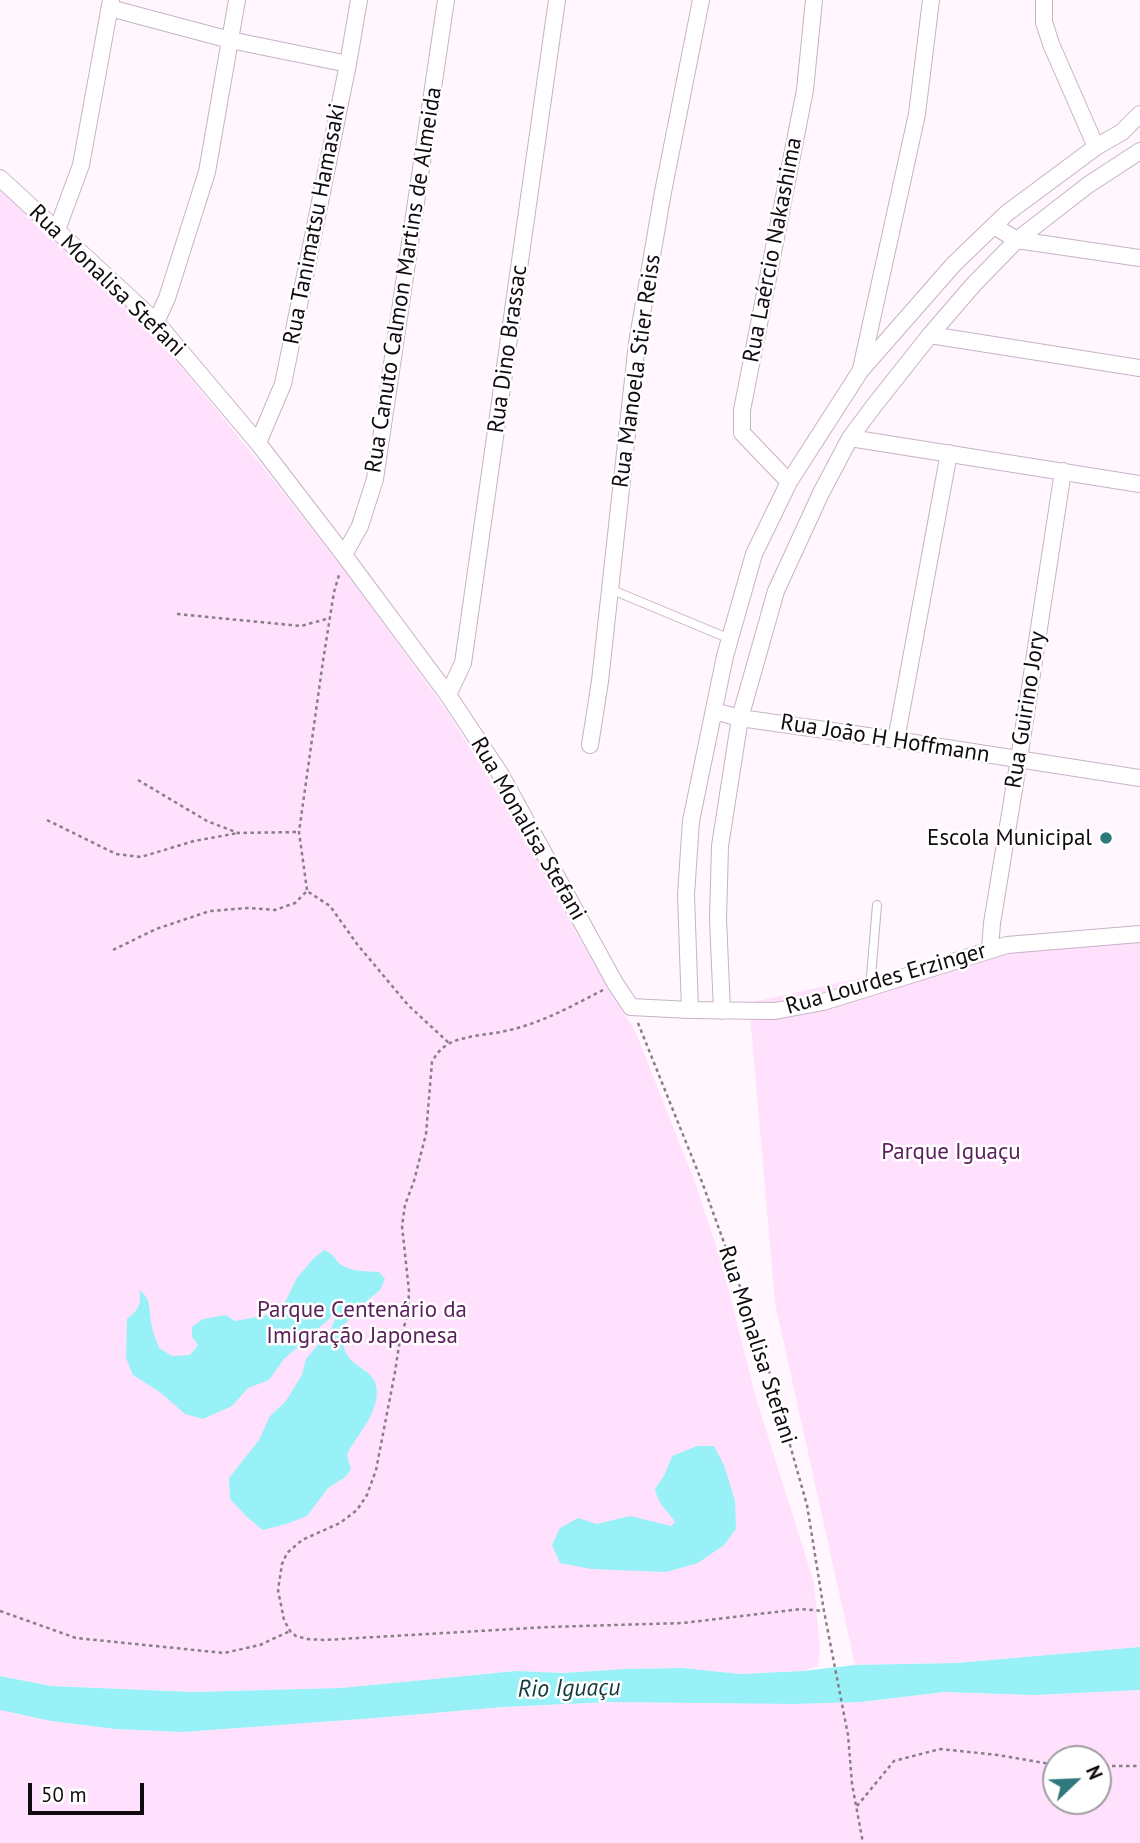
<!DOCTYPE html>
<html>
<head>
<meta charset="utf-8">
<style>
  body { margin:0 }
  #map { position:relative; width:1140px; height:1843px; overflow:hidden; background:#fff6fe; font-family:"PT Sans",sans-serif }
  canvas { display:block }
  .north { position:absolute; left:1042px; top:1745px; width:70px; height:70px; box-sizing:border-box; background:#fff; border:2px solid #a09da0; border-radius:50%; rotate:67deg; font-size:19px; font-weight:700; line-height:28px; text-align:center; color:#110b11 }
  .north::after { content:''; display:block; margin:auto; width:24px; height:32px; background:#2f787d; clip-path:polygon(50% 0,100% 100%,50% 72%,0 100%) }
  .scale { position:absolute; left:28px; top:1783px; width:116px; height:32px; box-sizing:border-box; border:4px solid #110b11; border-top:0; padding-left:9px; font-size:21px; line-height:24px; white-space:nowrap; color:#110b11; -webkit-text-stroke:5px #fff; paint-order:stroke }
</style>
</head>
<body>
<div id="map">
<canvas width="1140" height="1843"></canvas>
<div class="north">N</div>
<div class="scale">50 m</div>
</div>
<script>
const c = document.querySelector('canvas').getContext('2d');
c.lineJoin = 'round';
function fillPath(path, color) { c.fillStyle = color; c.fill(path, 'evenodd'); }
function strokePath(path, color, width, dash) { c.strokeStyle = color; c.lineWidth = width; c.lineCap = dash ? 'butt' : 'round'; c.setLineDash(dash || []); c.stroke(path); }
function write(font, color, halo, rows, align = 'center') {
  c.font = font + ' "PT Sans",sans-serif'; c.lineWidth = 5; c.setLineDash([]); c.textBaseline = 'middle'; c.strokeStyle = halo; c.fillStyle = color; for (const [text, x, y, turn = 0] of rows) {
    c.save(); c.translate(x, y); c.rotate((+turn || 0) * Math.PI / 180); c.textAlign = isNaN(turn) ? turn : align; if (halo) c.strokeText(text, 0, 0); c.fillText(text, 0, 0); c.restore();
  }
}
const green = new Path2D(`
  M0,188L61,242L163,344L275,482L350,578L446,710L522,832L582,943L636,1033L695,1182L722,1264L756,1398L814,1583L820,1650L818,1666L803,1671L740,1674L683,1668L625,1669L563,1673L516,1671L341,1688L193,1692L51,1686L0,1676Z
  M1140,940V1647L956,1663L855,1665L775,1303L749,1003L981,951Z
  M1140,1690V1843H0V1710L51,1721L115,1729L183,1732L376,1718L503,1707L609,1702L794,1704L861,1702L944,1692L1034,1695ZM1056,1759H1098V1801H1056Z`);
const water = new Path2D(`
  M324,1250C332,1253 333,1256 338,1262C348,1272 365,1271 379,1272L385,1279L380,1290L362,1305L342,1327C341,1336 342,1345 346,1353C357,1373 382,1369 376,1401C372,1420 356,1437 347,1454L351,1470L344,1478L328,1488L307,1516L286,1524L263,1530L248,1518L230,1499L229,1478L259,1440L270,1416L286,1401L302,1375L306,1359L331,1329L337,1315L335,1310L329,1319L284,1359L269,1380L248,1388L232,1406L203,1419L185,1414L161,1393L133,1375L126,1358L127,1319C138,1310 142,1305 139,1290C153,1299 148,1312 152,1326C153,1334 157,1341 159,1348L172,1356L190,1355L198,1345L192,1337V1327L203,1319L226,1315L235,1321L267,1315L284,1304L297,1278L313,1259Z
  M697,1446H714L724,1465L735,1501L736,1529L724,1545L698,1563L666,1572L591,1569L560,1563L552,1545L560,1528L578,1518L597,1524L630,1516L671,1526L675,1522C666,1508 659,1506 655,1489L665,1474L672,1456Z
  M1140,1647V1690L1034,1695L944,1692L861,1702L793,1704L609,1702L503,1707L376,1718L183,1732L115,1729L51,1721L0,1710V1676L51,1686L193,1692L341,1688L516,1671L563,1673L625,1669L683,1668L740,1674L803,1671L855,1665L956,1663Z`);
const path = new Path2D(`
  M177,614L301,626L330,618
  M138,780L207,821L238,833L299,832
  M47,820L116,854L141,857L194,841L238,833
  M307,890L299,832L323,661L334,592L339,575
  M113,950L156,929L210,911L248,908L275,910L295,903L307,891L330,906L357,944L408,1005L450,1044
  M603,990C574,1005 545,1021 514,1029C493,1035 470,1034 450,1043C441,1048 436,1054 432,1062L426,1134L414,1181L405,1205L402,1226L409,1291L408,1314L400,1339L395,1372L376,1470L367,1495L357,1510L340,1523L302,1540L287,1553L282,1564L278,1590L284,1620L290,1631L296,1636L307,1639L324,1640L548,1627L683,1623L801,1609L824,1611
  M638,1023L702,1182L763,1350L807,1505L824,1611L848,1735L852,1784L863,1843
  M0,1611L76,1638L224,1653L260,1645L290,1631
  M1098,1766H1140
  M857,1806L894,1761L940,1749L998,1755L1056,1765`);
const service = new Path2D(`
  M610,589L730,639
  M870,988L877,905`);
const minor = new Path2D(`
  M1044,0V22L1051,44L1096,147
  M110,8L230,40L348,64
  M0,178L156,322L258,443L344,555L448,695L501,775L615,983L631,1007L690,1010L775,1011L823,1002L1007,945L1140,934
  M994,226L1017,240L1140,258
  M57,230L81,165L111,0
  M156,322L167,298L207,172L237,0
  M930,335L1140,368
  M861,369L917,114L931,0
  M850,438L1140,484
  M258,443L283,384L348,64L359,0
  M789,482L742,433V410L805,90L814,0
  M344,555L360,526L375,479L446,0
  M448,695L463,663L557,0
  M714,711L740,718L896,740L1140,778
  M896,740L949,453
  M590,745L600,681L637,343L663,192L701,0
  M990,949L992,923L1019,759L1063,471
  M690,1010L686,895L691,821L725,656L754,554L789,482L861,370L954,264L1007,213L1096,147L1122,132L1140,114
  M722,1011L718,919L720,846L740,718L776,591L821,493L850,438L873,407L930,335L974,284L1017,240L1088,185L1140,151`);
const markers = [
  [1106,838,7,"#2f787d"]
];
const streetNames = [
  ["Rua Tanimatsu Hamasaki",315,224,-79],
  ["Rua Laércio Nakashima",773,250,-79],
  ["Rua Canuto Calmon Martins de Almeida",404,280,-81],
  ["Rua Monalisa Stefani",107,281,44],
  ["Rua Dino Brassac",508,349,-82],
  ["Rua Manoela Stier Reiss",637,371,-82],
  ["Rua Guirino Jory",1026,710,-81],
  ["Rua João H Hoffmann",885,739,9],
  ["Rua Monalisa Stefani",528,829,60],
  ["Rua Lourdes Erzinger",886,979,-16],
  ["Rua Monalisa Stefani",757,1345,72]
];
const poiNames = [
  ["Escola Municipal",1092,838]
];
const parkNames = [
  ["Parque Iguaçu",951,1152],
  ["Parque Centenário da",362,1310],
  ["Imigração Japonesa",362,1336]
];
const waterNames = [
  ["Rio Iguaçu",569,1689,-1]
];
fillPath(green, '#ffe1fd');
fillPath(water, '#98f1f7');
strokePath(service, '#c7b3c6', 10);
strokePath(minor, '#c7b3c6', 18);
strokePath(path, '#877f86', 2.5, [3.5, 3.5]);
strokePath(service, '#fff', 8);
strokePath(minor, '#fff', 16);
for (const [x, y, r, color] of markers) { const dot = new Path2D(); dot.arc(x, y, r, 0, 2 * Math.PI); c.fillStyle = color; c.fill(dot); strokePath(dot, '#fff', 2.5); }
write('23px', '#110b11', '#fff', streetNames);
write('23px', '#110b11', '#fff', poiNames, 'right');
write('23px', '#5c215c', '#fff', parkNames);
write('italic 24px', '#113c3e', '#fff', waterNames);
</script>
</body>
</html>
